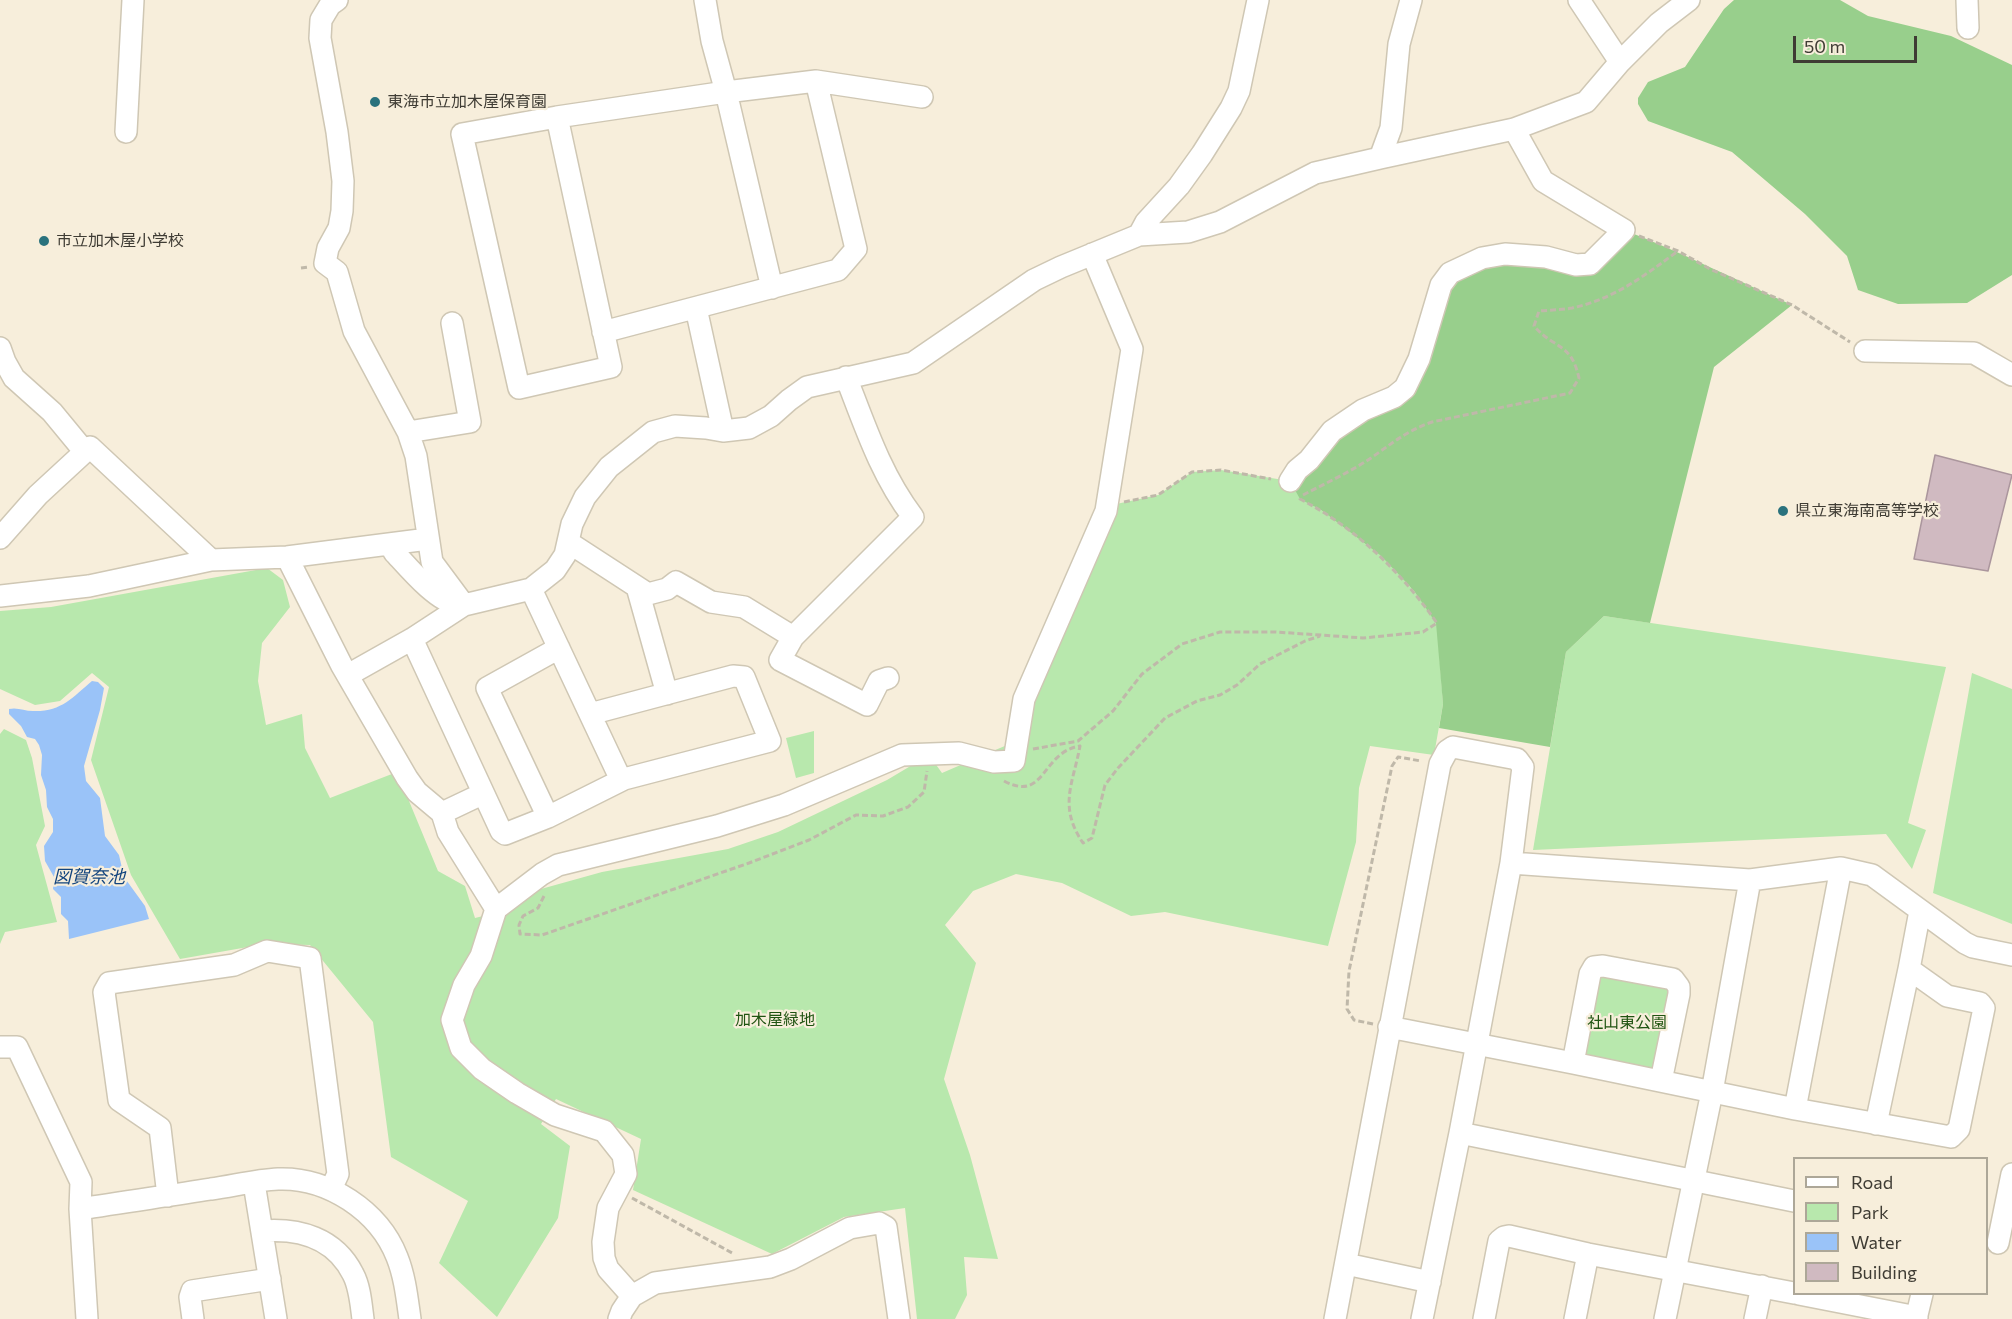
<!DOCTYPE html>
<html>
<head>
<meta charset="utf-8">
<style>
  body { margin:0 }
  #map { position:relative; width:2012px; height:1319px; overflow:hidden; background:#f7eedb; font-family:Commissioner,sans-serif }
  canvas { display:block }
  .legend { position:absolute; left:1793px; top:1157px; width:195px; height:138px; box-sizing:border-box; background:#f7eedb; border:2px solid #ada798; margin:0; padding:8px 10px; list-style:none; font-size:18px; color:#3f3c34 }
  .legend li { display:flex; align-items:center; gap:12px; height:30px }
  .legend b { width:30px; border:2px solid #ada798 }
  .scale { position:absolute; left:1793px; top:36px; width:124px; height:27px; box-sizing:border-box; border:3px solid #3f3c34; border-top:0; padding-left:8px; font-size:18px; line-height:21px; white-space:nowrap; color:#3f3c34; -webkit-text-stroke:4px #f7eedb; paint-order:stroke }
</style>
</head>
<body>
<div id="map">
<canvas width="2012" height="1319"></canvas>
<ul class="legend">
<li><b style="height:8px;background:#fff"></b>Road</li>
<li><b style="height:16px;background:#b8e8ad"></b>Park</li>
<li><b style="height:16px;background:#9ac3f8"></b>Water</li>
<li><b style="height:16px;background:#d0bac1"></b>Building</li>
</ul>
<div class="scale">50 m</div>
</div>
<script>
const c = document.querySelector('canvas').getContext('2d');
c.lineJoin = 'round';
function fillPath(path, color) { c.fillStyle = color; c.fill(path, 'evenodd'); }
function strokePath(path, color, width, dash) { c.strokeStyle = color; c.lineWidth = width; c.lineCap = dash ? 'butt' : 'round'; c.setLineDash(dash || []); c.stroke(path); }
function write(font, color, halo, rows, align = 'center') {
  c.font = font + ' Commissioner,"Noto Sans JP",sans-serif'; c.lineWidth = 4.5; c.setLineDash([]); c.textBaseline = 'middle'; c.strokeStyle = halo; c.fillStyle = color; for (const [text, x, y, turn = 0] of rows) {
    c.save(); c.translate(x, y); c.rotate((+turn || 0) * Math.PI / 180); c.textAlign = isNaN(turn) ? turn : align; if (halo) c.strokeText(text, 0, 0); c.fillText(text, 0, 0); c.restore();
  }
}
const green = new Path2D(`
  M1221,470L1290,481L1310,504L1321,510L1381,556L1414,591L1437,623L1443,704L1434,755L1370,746L1359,788L1356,842L1328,946L1165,912L1131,916L1062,883L1016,874L973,891L945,925L976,963L944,1079L970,1155L998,1259L964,1257L967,1295L955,1319H917L905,1208L844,1217L772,1254L633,1190L641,1139L556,1099L541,1124L570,1146L558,1218L497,1317L439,1263L468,1201L391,1157L373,1022L310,945L265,944L180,959L131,875L91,760L109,687L92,673L60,701L35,705L0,689V611L51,607L267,568L283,580L290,607L262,643L258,681L266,725L302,714L305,748L330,798L397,772L438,871L465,886L475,918L511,909L541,889L602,872L728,849L778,832L887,780L929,755L942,773L1014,742L1107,506L1158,495L1192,472Z
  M1604,616L1946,667L1908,823L1926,830L1912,869L1886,834L1533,850L1566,652Z
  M1972,673L2012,689V924L1933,893Z
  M4,729L26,740L32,758L45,826L36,845L57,922L5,932L0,944V734Z
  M814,731V773L796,778L786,738Z
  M1606,975L1668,989L1672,996L1657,1068L1648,1072L1588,1058L1582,1051L1598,979Z`);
const forest = new Path2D(`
  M1734,0H1840L1868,16L1951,36L2012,65V275L1967,303L1898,304L1858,290L1847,256L1805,214L1732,152L1648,121L1638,104V98L1648,82L1685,67L1724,9Z
  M1624,230C1681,252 1736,280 1792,305L1714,367L1650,623L1604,616L1566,652L1550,747L1439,728L1443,704L1436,623L1414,591L1381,556L1321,510L1300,499L1290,481L1297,470L1394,397L1437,297L1482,258L1576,265Z`);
const water = new Path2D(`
  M92,681L98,682L104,688L100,710L84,766L86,781L100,798L105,836L119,855L124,877L145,906L149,919L69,939L68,921L61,914V897L53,889L54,877L45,861L44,846L53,832V819L47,807L46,790L41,775L42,755L39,745L35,739L27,737L21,726L9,714V709C18,707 24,711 33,711C61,712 72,698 92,681Z`);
const building = new Path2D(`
  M1935,455L2012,475L1988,571L1914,559Z`);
const path = new Path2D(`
  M1639,236L1678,251L1710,269L1792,305L1850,342
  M301,268L309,267
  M1303,495C1326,483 1350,472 1371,458C1391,444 1408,430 1432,422L1570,393L1579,378C1571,342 1555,350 1534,326L1539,311C1550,310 1561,310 1572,308C1614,299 1644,276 1678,251
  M1124,502L1158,495L1192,472L1221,470L1271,479
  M1033,749L1078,741L1113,711L1142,674L1182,644L1220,632H1276L1363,638L1423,632L1437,623C1401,572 1356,528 1300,499L1299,496
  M1004,781C1046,803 1041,752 1080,746C1073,784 1058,806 1083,843L1092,838L1105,785L1118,768L1165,718L1197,701L1220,695L1237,685L1260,664L1305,641L1320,636
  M544,896L538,908L523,916L519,925L520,934L542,935L749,863L809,840L856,815L883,816L908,807L924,792L927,771
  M1373,1024L1354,1020L1347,1009L1349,971L1392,766L1398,757L1421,761
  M632,1198L734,1254`);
const minor = new Path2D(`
  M337,0L330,5L321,20L320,38L337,132L343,181L342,211L339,228L328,248L325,263L337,272L354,331L408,432L416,456L432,562L464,605
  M705,0L712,41L726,92L772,288
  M1579,0L1620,62
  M1967,0L1968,28
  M816,81L922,97
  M557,117L611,367L519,388L462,134Z
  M557,117L726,92L816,81L856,249L838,270L603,332
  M126,132L133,0
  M1380,158L1514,129L1586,102L1620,62L1659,23L1689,0
  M1139,235L1146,222L1179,186L1202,154L1231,108L1239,91L1258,0
  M696,308L723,431
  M0,348L5,362L14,378L52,412L85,452
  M1865,351L1974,353L2012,375
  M846,377C865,426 881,475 913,517L793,637L780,660L867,705L879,681L888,678
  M408,432L470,422L452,323
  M1290,481L1297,470L1309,460L1332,431L1363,410L1394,397L1405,388L1419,359L1441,285L1450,273L1482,258L1505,254L1546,257L1576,265L1590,264L1624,230L1543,181L1514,129
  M0,538L38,495L90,447L211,560L287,557L428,539
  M568,542L648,594L667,589L676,582L711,602L744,607L793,637
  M394,552C408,567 437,602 457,604
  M287,557L342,666L407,778L417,792L442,813L448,832L496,909L481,956L464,985L452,1020L461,1048L482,1069L517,1093L555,1115L604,1131L623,1155L626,1174L608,1208L603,1242L604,1258L608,1269L632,1296
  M637,587L667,694
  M531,589L621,780
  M0,596L89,586L211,560
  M412,639L501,831L505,834L548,817L624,779L770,741L744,677L733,676L590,714
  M348,675L412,639L464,605L531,589L555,570L565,555L572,524L585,497L609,467L653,432L675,426L706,428L723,431L749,428L771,416L789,400L807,387L913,363L1034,280L1061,267L1139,235L1188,232L1220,222L1315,173L1380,158L1391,128L1399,44L1411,0
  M442,813L482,794
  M548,817L487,688L559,648
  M1511,863L1750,880L1712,1092L1665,1319
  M1750,880L1841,868L1872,875L1965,943L1973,947L2012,955
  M496,909L542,874L558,865L717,826L784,805L902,755L959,753L994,762L1014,761L1024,699L1106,511L1132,349L1092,254
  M1389,1027L1573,1063L1795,1109L1951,1137L1959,1129L1984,1008L1980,1003L1947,996L1909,969L1920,911
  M0,1047H17L81,1182L80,1209L87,1319
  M1573,1063L1590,974L1594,967L1603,966L1673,979L1679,987V994L1661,1081
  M1795,1109L1841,868
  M1876,1124L1909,969
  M1460,1133L1794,1201
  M254,1183L276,1319
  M168,1196L160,1128L119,1100L104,992L109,983L234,965L267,951L310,958L338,1174L331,1189
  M80,1209C123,1202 167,1196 211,1189C233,1186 256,1180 278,1179C328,1177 379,1211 397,1257C405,1277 407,1298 410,1319
  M262,1231C299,1228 335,1238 353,1274C360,1287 361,1304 363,1319
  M1998,1243L2012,1174
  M1346,1264L1430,1282
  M1799,1294L1917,1317
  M193,1319L190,1297L192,1291L270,1279
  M619,1319L622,1311L632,1296L655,1283L770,1267L791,1259L850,1228L879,1223L886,1227L899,1319
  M1335,1319L1440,764L1447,751L1453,747L1517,759L1523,767L1511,863L1460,1133L1422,1319
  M1484,1319L1499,1241L1504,1237L1509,1236L1588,1254L1794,1293
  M1575,1319L1588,1254
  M1755,1319L1762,1286
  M1916,1319L1922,1294`);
const markers = [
  [375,102,6,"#2a727d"],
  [44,241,6,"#2a727d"],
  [1783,511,6,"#2a727d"]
];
const poiNames = [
  ["東海市立加木屋保育園",387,102],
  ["市立加木屋小学校",56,241],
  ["県立東海南高等学校",1795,511]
];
const parkNames = [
  ["加木屋緑地",775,1020],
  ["社山東公園",1627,1023]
];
const waterNames = [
  ["図賀奈池",89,877]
];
fillPath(green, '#b8e8ad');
fillPath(forest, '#98cf8c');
fillPath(water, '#9ac3f8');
fillPath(building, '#d0bac1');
strokePath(building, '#ab969d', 1.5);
strokePath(minor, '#cfc7b4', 24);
strokePath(path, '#bfb8a9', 3, [6, 3]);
strokePath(minor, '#fff', 21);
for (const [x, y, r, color] of markers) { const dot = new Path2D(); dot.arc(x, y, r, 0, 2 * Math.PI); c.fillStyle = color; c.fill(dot); strokePath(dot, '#f7eedb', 2); }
write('16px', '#3f3c34', '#f7eedb', poiNames, 'left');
write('16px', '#205412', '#f7eedb', parkNames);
write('italic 18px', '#12447e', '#f7eedb', waterNames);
</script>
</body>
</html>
